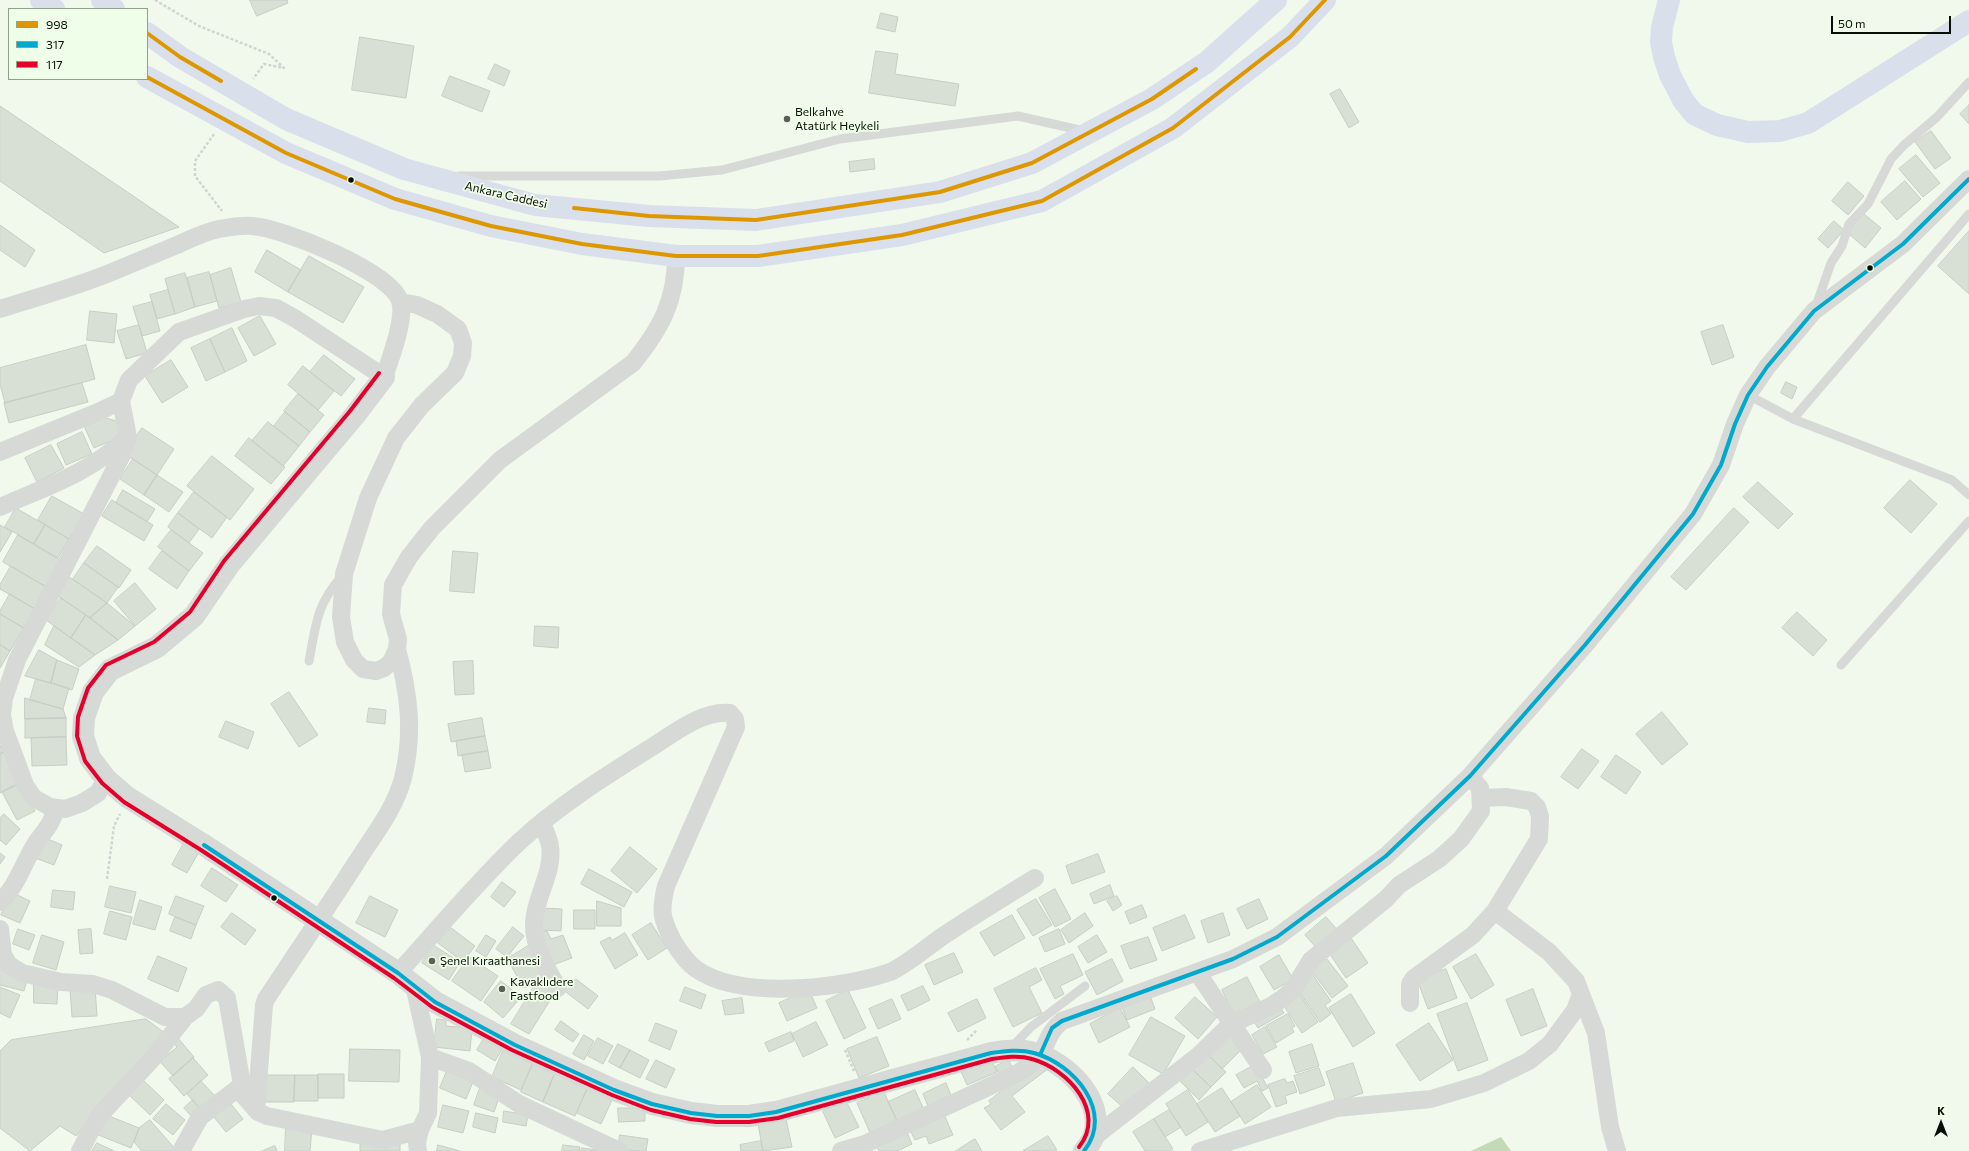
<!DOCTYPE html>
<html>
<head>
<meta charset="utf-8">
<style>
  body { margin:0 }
  #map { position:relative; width:1969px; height:1151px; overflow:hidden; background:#f1f9ed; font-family:Commissioner,sans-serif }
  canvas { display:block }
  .legend { position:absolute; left:8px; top:8px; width:140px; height:72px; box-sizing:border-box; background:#effee8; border:1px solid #939e8d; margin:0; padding:5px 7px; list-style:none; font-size:12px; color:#080e05 }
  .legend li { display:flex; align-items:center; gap:8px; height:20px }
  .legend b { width:20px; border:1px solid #939e8d }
  .north { position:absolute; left:1921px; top:1103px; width:40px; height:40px; -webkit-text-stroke:3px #effee8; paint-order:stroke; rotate:0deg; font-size:11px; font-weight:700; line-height:16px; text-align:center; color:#080e05 }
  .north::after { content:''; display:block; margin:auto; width:14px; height:18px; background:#080e05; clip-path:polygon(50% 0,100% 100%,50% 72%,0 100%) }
  .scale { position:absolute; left:1831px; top:16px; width:120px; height:18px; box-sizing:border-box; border:2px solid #080e05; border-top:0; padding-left:5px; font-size:12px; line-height:14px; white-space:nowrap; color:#080e05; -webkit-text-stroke:3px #effee8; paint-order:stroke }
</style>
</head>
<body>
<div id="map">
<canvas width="1969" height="1151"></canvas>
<ul class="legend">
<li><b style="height:5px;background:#df9700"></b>998</li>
<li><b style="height:5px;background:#00a9ce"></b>317</li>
<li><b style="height:5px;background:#e4002b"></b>117</li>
</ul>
<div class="north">K</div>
<div class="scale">50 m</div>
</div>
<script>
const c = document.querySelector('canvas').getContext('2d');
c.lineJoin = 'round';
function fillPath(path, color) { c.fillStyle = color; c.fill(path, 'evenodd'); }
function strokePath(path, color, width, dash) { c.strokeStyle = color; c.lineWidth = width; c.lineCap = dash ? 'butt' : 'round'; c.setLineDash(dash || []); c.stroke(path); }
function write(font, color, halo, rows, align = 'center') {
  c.font = font + ' Commissioner,sans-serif'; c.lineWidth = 3.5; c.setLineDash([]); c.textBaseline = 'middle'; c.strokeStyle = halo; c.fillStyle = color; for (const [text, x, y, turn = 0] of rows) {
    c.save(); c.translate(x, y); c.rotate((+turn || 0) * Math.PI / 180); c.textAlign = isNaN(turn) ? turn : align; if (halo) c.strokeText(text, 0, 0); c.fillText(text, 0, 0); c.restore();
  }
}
const forest = new Path2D(`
  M1501,1137L1511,1151H1471Z`);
const building = new Path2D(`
  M250,0H287L288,3L257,16Z
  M881,13L898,17L895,32L877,28Z
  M360,37L414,46L406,98L352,90Z
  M876,51L898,54L895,74L959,84L955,106L869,93Z
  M495,64L510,71L504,86L488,79Z
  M450,76L490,91L482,112L442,96Z
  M1340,89L1359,122L1349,128L1330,94Z
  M1969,105V124L1960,114Z
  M0,106L179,227L104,253L0,181Z
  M1931,131L1951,158L1935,169L1915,142Z
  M1916,155L1940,183L1923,197L1899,169Z
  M874,159L875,169L850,172L849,162Z
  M1905,181L1921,199L1897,220L1881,202Z
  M1848,182L1864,196L1848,215L1832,201Z
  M1864,214L1881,228L1865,248L1848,233Z
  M1834,221L1844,230L1828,248L1818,239Z
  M0,225L35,250L25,267L0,250Z
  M1969,231V294L1938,266Z
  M267,250L301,270L288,292L255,272Z
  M309,256L364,287L343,323L288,292Z
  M231,268L241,302L219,308L210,275Z
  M209,272L217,301L195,307L187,278Z
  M185,273L195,307L175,314L165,279Z
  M168,290L175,314L157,319L150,295Z
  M152,302L160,331L142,336L133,307Z
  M90,311L117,314L114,343L87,340Z
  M260,316L276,344L254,356L238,328Z
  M139,325L147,353L126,359L117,331Z
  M1723,325L1734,357L1712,365L1701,332Z
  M232,328L247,361L225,372L210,339Z
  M210,339L225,372L206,381L191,348Z
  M86,345L95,379L5,403L0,384V368Z
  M324,355L355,379L341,396L310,372Z
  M171,360L188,387L162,403L145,376Z
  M303,366L334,391L318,410L288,385Z
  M1786,382L1797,387L1792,399L1781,393Z
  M82,383L88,402L9,423L4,403Z
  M298,394L324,415L310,432L284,411Z
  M285,412L310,432L299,446L274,426Z
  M103,417L116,421L120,432L113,440L94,448L84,426Z
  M268,422L299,446L283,466L252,441Z
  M142,428L174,449L157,475L125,454Z
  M82,432L92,454L66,465L57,444Z
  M249,438L285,467L271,484L235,456Z
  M51,445L64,468L37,482L25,458Z
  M212,456L254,489L230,520L187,486Z
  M133,459L157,475L144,495L120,479Z
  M157,475L183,492L169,512L144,495Z
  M1910,480L1937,504L1911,533L1884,508Z
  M1758,482L1793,514L1778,529L1743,497Z
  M123,490L155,509L147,522L116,503Z
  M194,492L227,517L212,538L178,513Z
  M52,496L84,514L69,539L38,520Z
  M112,500L153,525L144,541L102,516Z
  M16,508L45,525L34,544L5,527Z
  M1734,508L1749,522L1686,590L1671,577Z
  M178,513L199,529L189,543L168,527Z
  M0,525L12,532L0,552Z
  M45,525L69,539L58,558L34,544Z
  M171,530L203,553L189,571L158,547Z
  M18,535L63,562L48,588L3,562Z
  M97,546L131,570L119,588L84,563Z
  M162,551L189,571L177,589L149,569Z
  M453,551L478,553L474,593L450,591Z
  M84,563L118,587L107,603L73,579Z
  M11,566L48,588L35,609L0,589V585Z
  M69,577L107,603L90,618L58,596Z
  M135,583L156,609L135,626L114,601Z
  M10,594L35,609L24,628L0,614V611Z
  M61,598L86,615L71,638L46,620Z
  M107,603L135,626L118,640L90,618Z
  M1797,612L1827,640L1813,656L1782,628Z
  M0,614L24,628L10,651L0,645Z
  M86,615L118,640L95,655L71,638Z
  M54,626L71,638L95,655L79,667L45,645Z
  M535,626L559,627L558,648L534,646Z
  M0,645L10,651L0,668Z
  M39,650L57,660L51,683L25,676Z
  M57,660L79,669L72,690L51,683Z
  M473,661L474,694L455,695L453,662Z
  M36,679L69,688L63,709L30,700Z
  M289,692L318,735L299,747L271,704Z
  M25,698L63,709L66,718L25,719Z
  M369,708L386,710L385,724L367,722Z
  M1662,712L1688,744L1662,765L1636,734Z
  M66,718V737L25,738V719Z
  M482,718L485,736L451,742L448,724Z
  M226,721L254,732L248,749L219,737Z
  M485,736L488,751L458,756L456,741Z
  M66,737L67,765L32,766L31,738Z
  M0,745L4,752L0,754Z
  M1582,749L1599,761L1578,789L1561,777Z
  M488,751L491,768L465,772L462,755Z
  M4,752L20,783L0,793V754Z
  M1616,755L1641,772L1626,794L1601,777Z
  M20,783L35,811L17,820L2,792Z
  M4,814L20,829L6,845L0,840V818Z
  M43,837L62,845L54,865L35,858Z
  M185,841L200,850L187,873L172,865Z
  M630,847L657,869L637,893L611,871Z
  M0,853L5,857L0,864Z
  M1098,854L1105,872L1072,884L1066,866Z
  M212,868L238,885L226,902L201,886Z
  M589,869L632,892L624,907L581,884Z
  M502,882L516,892L504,907L491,897Z
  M1110,885L1114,896L1094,904L1090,894Z
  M110,886L136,892L131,913L105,907Z
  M1055,889L1071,919L1055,927L1039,898Z
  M53,890L75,892L73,910L51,907Z
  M11,892L30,901L20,923L1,915Z
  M176,896L204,906L196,925L169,914Z
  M370,896L398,910L385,937L356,923Z
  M1117,896L1122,905L1113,911L1107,901Z
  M1036,899L1052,925L1033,936L1017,910Z
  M1259,899L1268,919L1247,929L1237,909Z
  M140,900L162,907L155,930L133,924Z
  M597,901L621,908V926H597Z
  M1142,905L1147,917L1130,924L1125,912Z
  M542,908L562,909L561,931L541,930Z
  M574,910H595V929H574Z
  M110,911L132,917L126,940L104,934Z
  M232,913L256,930L245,945L221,927Z
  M1085,913L1093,926L1069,943L1061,930Z
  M1223,913L1230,935L1208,943L1201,921Z
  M1012,915L1025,938L994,956L980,933Z
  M1185,915L1195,938L1162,951L1153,928Z
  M175,917L196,925L191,939L170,931Z
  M1326,917L1341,934L1320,952L1305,935Z
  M651,923L667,948L648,960L632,935Z
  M450,927L475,946L463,962L438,943Z
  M513,927L524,936L507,957L496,949Z
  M18,929L35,935L29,950L13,944Z
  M91,929L93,953L80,954L78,930Z
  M1059,929L1065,944L1045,952L1039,938Z
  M547,931L551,939L563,935L572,958L550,966L537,935Z
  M625,933L638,955L615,969L600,942L610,937L612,940Z
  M42,935L64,942L56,970L33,963Z
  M486,935L496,941L486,957L476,951Z
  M1097,935L1107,952L1088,963L1078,947Z
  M1349,935L1368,963L1346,978L1327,950Z
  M1148,937L1157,960L1130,969L1121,946Z
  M433,945L460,962L449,980L422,963Z
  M528,946L546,975L524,988L507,959Z
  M954,953L963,972L934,985L925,965Z
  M1073,954L1083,975L1060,986L1064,994L1055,999L1040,969Z
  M1476,954L1494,985L1471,999L1453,967Z
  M1279,955L1293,979L1274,990L1260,967Z
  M158,956L187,968L178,992L148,979Z
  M469,957L498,976L481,1001L452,981Z
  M1112,959L1123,981L1097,995L1085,972Z
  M1327,959L1348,986L1332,998L1311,970Z
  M1036,968L1042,980L1029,987L1042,1013L1013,1027L994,989Z
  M0,969L28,976L24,991L0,985Z
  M1446,969L1457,998L1428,1009L1417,979Z
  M1313,975L1331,1001L1325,1005L1331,1014L1320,1022L1296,987Z
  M1247,977L1260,1002L1234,1015L1222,990Z
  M576,979L598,996L588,1009L566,992Z
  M538,980L556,991L529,1034L511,1024Z
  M34,981L58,982L57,1004L34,1003Z
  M501,981L521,997L503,1018L484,1002Z
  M923,986L930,1000L908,1011L901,996Z
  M0,987L20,995L10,1018L0,1013Z
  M685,987L706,995L701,1009L680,1001Z
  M95,988L97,1016L72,1017L70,990Z
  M1533,989L1547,1026L1521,1036L1506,1000Z
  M809,990L817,1008L787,1021L779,1003Z
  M848,990L866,1028L844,1039L826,1001Z
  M1298,992L1318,1022L1302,1033L1282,1003Z
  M1149,993L1155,1009L1127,1020L1121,1004Z
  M1351,994L1375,1033L1353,1047L1329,1008Z
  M1195,997L1217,1017L1198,1039L1175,1018Z
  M742,998L744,1013L725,1015L722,1001Z
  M892,999L901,1019L878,1029L869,1009Z
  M977,999L986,1018L958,1032L948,1013Z
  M1467,1003L1488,1060L1458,1071L1437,1014Z
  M1279,1005L1284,1013L1258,1028L1253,1020Z
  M1120,1008L1130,1027L1099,1043L1090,1024Z
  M1288,1014L1295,1026L1292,1028L1294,1032L1276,1043L1266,1026Z
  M1151,1017L1185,1036L1163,1074L1129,1055Z
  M146,1019L166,1034L76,1136L60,1126L30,1151L0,1128V1051L11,1040Z
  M437,1019L446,1020V1026L472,1028L470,1051L434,1047Z
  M561,1021L579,1034L573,1042L555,1030Z
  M816,1022L828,1045L803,1057L792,1034Z
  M656,1023L677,1031L670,1050L649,1041Z
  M1429,1023L1453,1060L1420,1081L1396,1045Z
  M1265,1027L1277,1047L1263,1054L1252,1035Z
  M1227,1031L1244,1047L1222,1069L1205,1052Z
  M791,1032L794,1041L769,1052L765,1043Z
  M486,1035L504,1046L495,1061L477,1050Z
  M584,1035L594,1041L584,1060L573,1054Z
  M177,1037L194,1057L173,1076L155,1056L165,1057L177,1047L172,1041Z
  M877,1037L889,1066L859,1078L847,1049Z
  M598,1038L613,1046L603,1064L588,1056Z
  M618,1044L630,1050L620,1068L609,1062Z
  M1312,1044L1319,1066L1296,1073L1289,1052Z
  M350,1049L400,1050L399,1082L349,1081Z
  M630,1050L649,1060L640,1078L620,1068Z
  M503,1051L533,1063L521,1090L492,1077Z
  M989,1056L997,1072L967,1085L960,1069Z
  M1209,1056L1226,1072L1211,1087L1194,1071Z
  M193,1058L208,1075L184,1096L169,1079Z
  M656,1060L675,1069L666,1088L646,1079Z
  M1008,1060L1015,1071L1002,1078L995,1067Z
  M1043,1060L1049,1068L1012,1096L1025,1112L1001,1130L984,1108L991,1104L989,1101Z
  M533,1063L555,1073L543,1102L521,1092Z
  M1353,1063L1363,1093L1336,1102L1326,1072Z
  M1255,1065L1268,1088L1262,1091L1257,1081L1244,1088L1236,1075Z
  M449,1066L475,1077L466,1099L440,1088Z
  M1133,1067L1150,1084L1126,1110L1108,1094Z
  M1191,1068L1211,1087L1199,1100L1179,1080Z
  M1319,1068L1325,1085L1300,1094L1294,1076Z
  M555,1073L588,1087L575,1116L543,1102Z
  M318,1074H344V1098H318Z
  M266,1075H295L294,1102H266Z
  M295,1075H318V1101H294Z
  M142,1079L164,1100L150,1115L128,1094Z
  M1285,1079L1287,1083L1293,1081L1297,1092L1285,1096L1287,1103L1276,1107L1268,1085Z
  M201,1081L215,1096L200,1109L187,1094Z
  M946,1083L951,1095L928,1106L923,1094Z
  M1257,1085L1271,1107L1245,1124L1231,1102Z
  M588,1087L613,1098L601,1124L577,1113Z
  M480,1088L500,1095L494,1112L474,1105Z
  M1222,1088L1240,1116L1215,1132L1197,1104Z
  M915,1090L925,1112L898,1123L888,1102Z
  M1188,1090L1208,1122L1186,1136L1166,1104Z
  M884,1092L898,1123L871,1135L857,1103Z
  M227,1099L243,1119L226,1132L210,1112Z
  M193,1100L200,1108L191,1116L184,1108Z
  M846,1101L859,1127L835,1138L823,1112Z
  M166,1104L185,1120L173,1135L153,1119Z
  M443,1105L469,1111L463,1133L438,1127Z
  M618,1108H645V1121L619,1122Z
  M1169,1110L1181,1127L1165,1137L1154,1119Z
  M504,1111L528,1115L526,1126L503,1122Z
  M943,1112L953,1135L929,1144L926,1136L915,1140L908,1126Z
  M476,1113L498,1118L495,1133L473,1127Z
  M104,1114L139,1128L131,1148L96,1134Z
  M786,1119L792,1147L763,1151L758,1124Z
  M1154,1119L1173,1149L1169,1151H1145L1133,1132Z
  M150,1120L176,1150L175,1151H142L134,1142L139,1128Z
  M286,1126L312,1128L310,1151H285Z
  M905,1128L912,1144L897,1151H879L875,1142Z
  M620,1135L648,1139L646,1151L618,1150Z
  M1048,1136L1057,1150L1023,1151Z
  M975,1139L982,1151H956Z
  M761,1141L763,1151H741L740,1145Z
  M97,1143L114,1151H92Z
  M400,1144V1151H360V1145Z
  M438,1145L460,1151H437Z
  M563,1145L580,1147L579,1151H562Z
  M275,1146L277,1151H262Z
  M582,1148L606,1151H581Z`);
const path = new Path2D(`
  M155,0L199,26L269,54L284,68L264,64L253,79
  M214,134L195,161V176L222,211
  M107,879L114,826L120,814
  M967,1040L977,1030
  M845,1050L854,1071`);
const lane = new Path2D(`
  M459,176H659L722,170L840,139L1018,116L1084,131
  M1816,306L1831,263L1842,246L1849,224L1868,204L1891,159L1904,145L1937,117L1969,82
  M1748,395L1793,419L1952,480L1969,495
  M1793,419L1969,214
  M309,661C316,625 316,605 342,576
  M1841,665L1969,521
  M1011,1048L1031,1027L1085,986`);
const street = new Path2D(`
  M401,302L417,305L437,314L458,329L463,343L462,356L455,373L422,405L396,438L368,498L344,574L341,617L345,642L354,660L363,669L376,671L384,668L391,662L397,649L398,639L391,614L393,585L409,557L432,528L500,460L633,363C661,328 676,301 676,256
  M0,309C37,297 76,287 112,272C134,263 155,254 177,245C190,239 204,232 219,229C230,227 241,225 252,226C283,228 390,271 400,301C406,318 390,360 384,377L296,319L276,308L259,306L244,309L179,332L129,380L121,401L98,412L0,452
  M0,507C43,488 93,472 127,437
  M106,779L98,793L82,803L65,809L50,807L34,798L25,785L5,731L2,715L4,698L17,660L122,455L128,437L121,401
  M542,822C544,830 549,838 550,846C554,873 535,896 534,923C533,946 547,969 558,988
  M0,902C16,887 22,867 33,848C42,832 51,828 56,808
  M1495,911L1549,952L1576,981L1596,1033L1610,1127L1617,1151
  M0,929L3,955L9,965L22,973L61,982L93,984L112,990L165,1017H185L196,1009L206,995L218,990L227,998L244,1096L258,1112L267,1116L383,1140L420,1130
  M1197,972L1263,1070
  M398,973C438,929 476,883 519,842C559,805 606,776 652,747C674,733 703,710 730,713L735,719L736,727L666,886C660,911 661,918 673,941C679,951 686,962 696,969C740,1000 841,989 890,972C903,967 930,945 943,936C973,916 1004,897 1035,878
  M414,985L430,1057L428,1113L420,1130L417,1143L418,1151
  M1410,1003V984L1414,978L1473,935L1483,924L1495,911L1539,839L1540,816L1537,807L1531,801L1506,797L1481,798
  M430,1057L469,1071L519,1104L619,1151
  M256,1110L264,1005L266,999C296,954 327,908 356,863C373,836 395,809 403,778C414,733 409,693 397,649
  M1093,1138L1199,1055L1231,1024L1271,1006L1283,998L1294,988L1311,960L1386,899L1399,885L1439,859L1461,839L1481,811L1480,788L1470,776
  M80,1151L98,1117L154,1057L185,1017
  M181,1151L200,1117L241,1086
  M841,1151L865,1144L1014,1075C1023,1070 1033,1065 1039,1056C1049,1042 1047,1033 1062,1021L1233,959L1277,937L1386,856L1470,776L1585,645L1693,514L1721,465L1735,424L1748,395L1767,367L1814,311L1903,244L1969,179
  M1200,1151L1337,1108L1431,1099L1484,1083L1529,1061L1550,1044L1575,1010L1581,994`);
const secondary = new Path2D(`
  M384,377L355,415L229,565L194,616L157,647L110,670L93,692L84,718L83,736L90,758L106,779L127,797L204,845L398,973L435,1002L515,1045L614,1090L652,1104L691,1113L717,1116H749L776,1112L991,1053C1006,1050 1025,1049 1040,1055C1071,1067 1106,1103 1093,1138C1091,1143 1087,1147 1084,1151`);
const highway = new Path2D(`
  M41,0L54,9
  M102,0L114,9
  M1669,0L1662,27L1661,42L1664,57L1670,75L1683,100L1694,114L1717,125L1748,132L1780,131L1808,123L1969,21
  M147,33L180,57L286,119L404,169L535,205L649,216L756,220L940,192L1032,163L1152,99L1207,62L1276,0
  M147,77L286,153L395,199L491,226L582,244L676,256H758L902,235L1042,201L1173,128L1290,37L1325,0`);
const bus1 = new Path2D(`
  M147,33L180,57L221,81
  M147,77L286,153L395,199L491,226L582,244L676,256H758L902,235L1042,201L1173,128L1290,37L1325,0
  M574,208L649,216L756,220L940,192L1032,163L1152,99L1196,69`);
const bus2 = new Path2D(`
  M204,845L398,973L435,1002L515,1045L614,1090L652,1104L691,1113L717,1116H749L776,1112L991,1053C1005,1051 1020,1049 1034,1053C1074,1064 1115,1112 1084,1151
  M1040,1055L1052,1028L1062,1021L1233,959L1277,937L1386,856L1470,776L1585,645L1693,514L1721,465L1735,424L1748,395L1767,367L1814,311L1903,244L1969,179`);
const bus3 = new Path2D(`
  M379,373L350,411L224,561L190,612L154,642L106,665L88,688L78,717L77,736L85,761L102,783L124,802L201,850L394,978L432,1007L512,1050L612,1095L651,1110L690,1119L716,1122H749L778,1118L992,1059C1005,1057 1019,1055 1032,1059C1068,1069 1107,1112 1079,1147`);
const markers = [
  [787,119,4,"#5a6056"],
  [351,180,3.5,"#080e05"],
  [1870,268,3.5,"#080e05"],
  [274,898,3.5,"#080e05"],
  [432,961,4,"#5a6056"],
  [502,989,4,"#5a6056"]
];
const poiNames = [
  ["Belkahve",795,112],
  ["Atatürk Heykeli",795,126],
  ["Şenel Kıraathanesi",440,961],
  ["Kavaklıdere",510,982],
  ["Fastfood",510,996]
];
const streetNames = [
  ["Ankara Caddesi",506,195,13]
];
fillPath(forest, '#c2dab5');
fillPath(building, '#d8dfd5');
strokePath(building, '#c6cec3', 1);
strokePath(path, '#d2d4d0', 2.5, [3, 2]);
strokePath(lane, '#d7d9d6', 9);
strokePath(street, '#d7d9d6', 18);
strokePath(secondary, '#d7d9d6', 22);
strokePath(highway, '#d9e0eb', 22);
strokePath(bus1, '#df9700', 4);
strokePath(bus2, '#00a9ce', 4);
strokePath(bus3, '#e4002b', 4);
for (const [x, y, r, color] of markers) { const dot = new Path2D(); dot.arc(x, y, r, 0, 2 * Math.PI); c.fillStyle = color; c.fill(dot); strokePath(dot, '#effee8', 1.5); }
write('12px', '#080e05', '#effee8', poiNames, 'left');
write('12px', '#080e05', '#effee8', streetNames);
</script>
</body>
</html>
